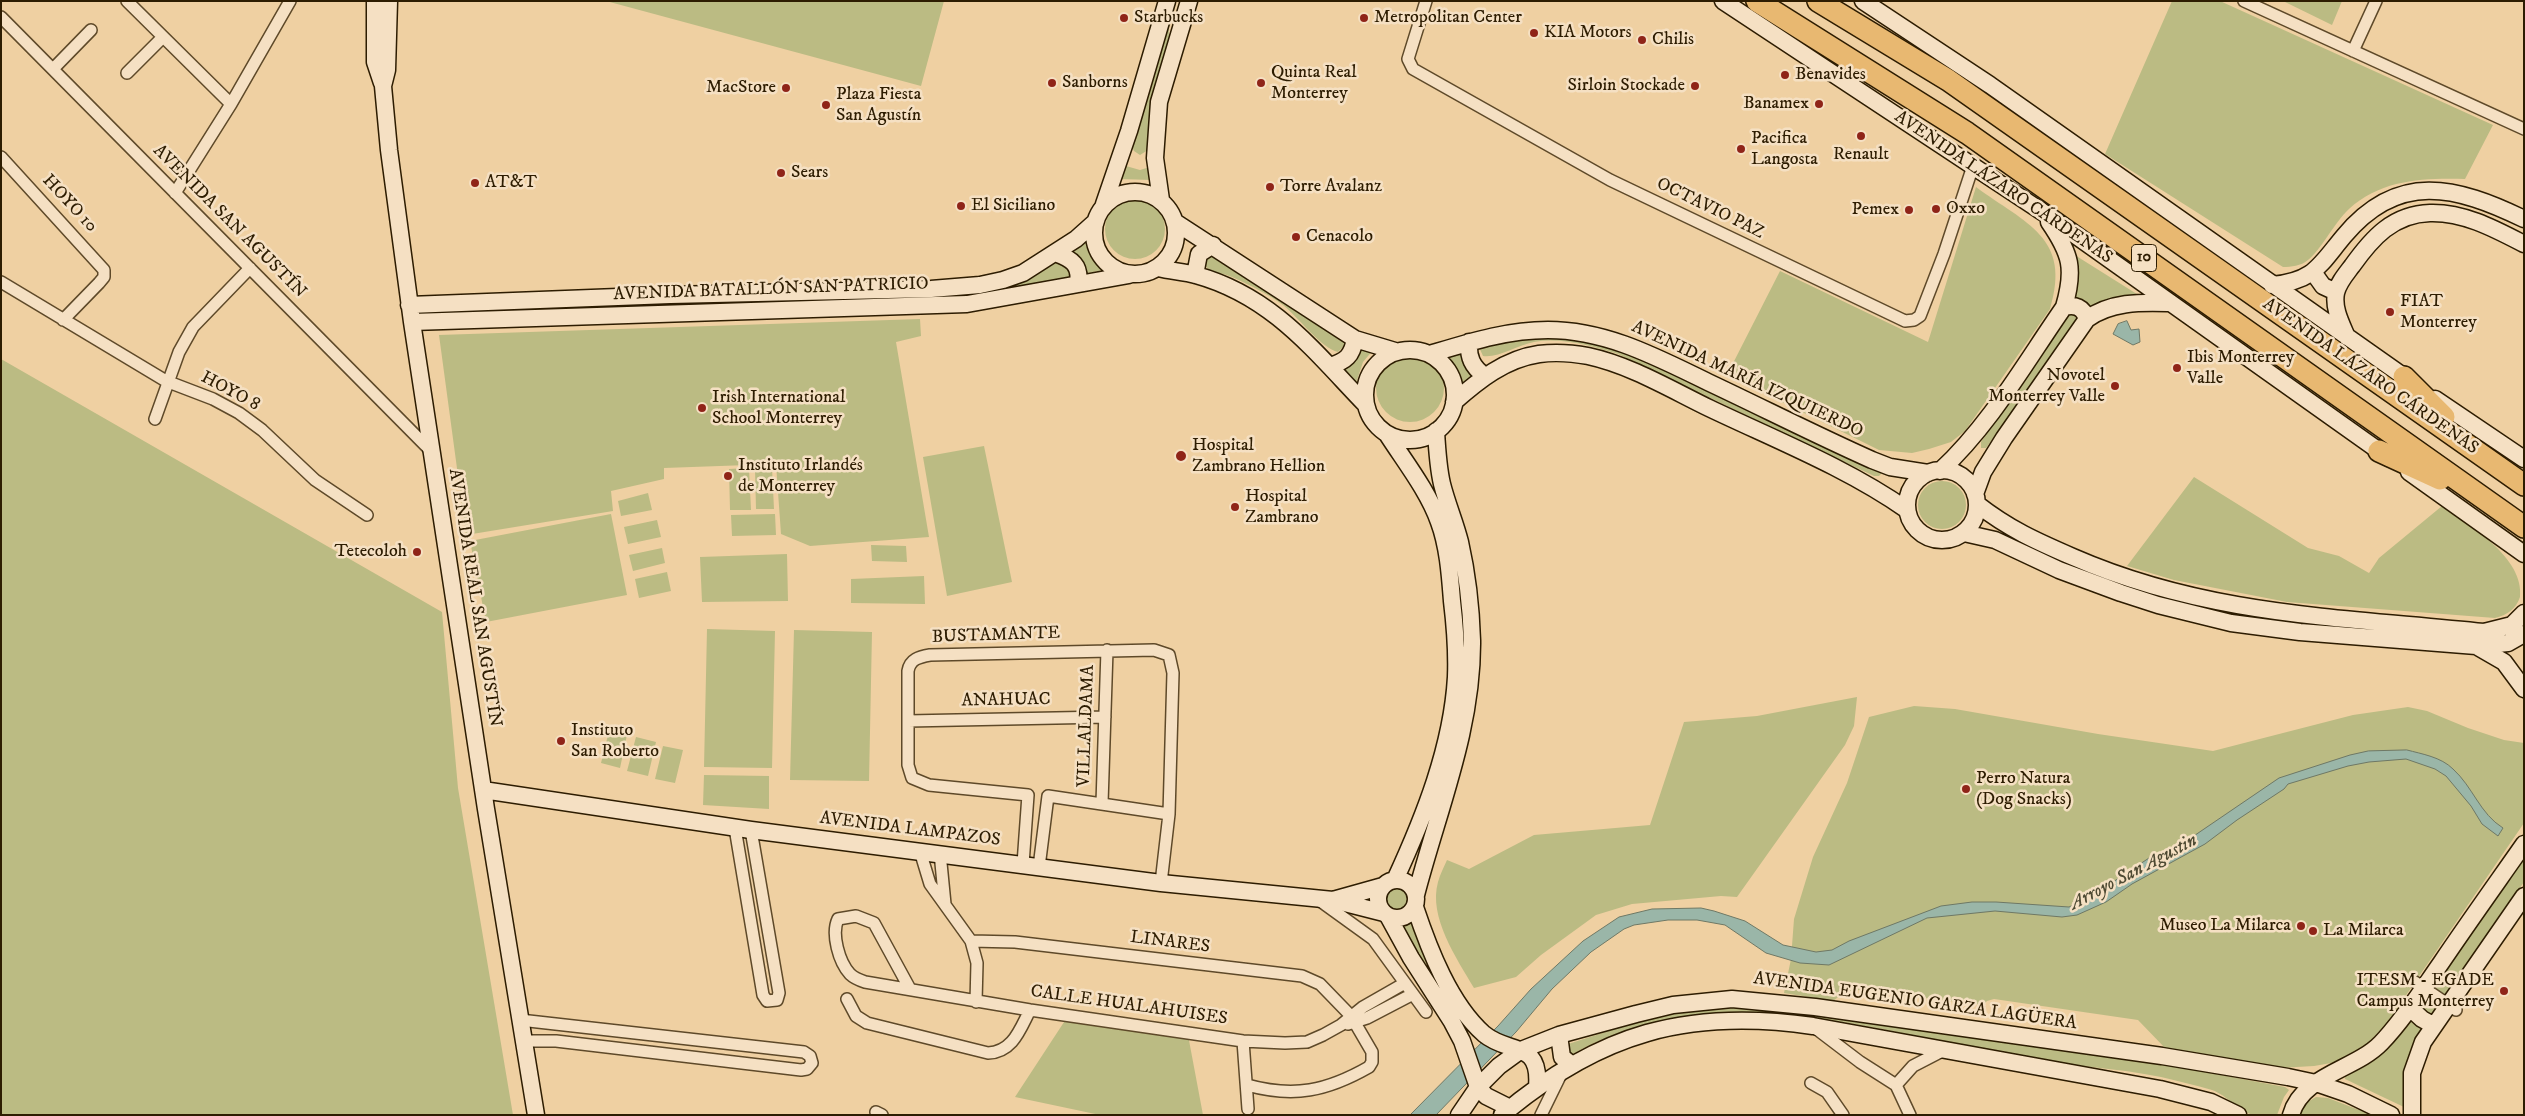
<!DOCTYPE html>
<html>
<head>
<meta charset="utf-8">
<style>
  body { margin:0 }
  #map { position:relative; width:2525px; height:1116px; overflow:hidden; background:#efd0a2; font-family:"IM FELL DW Pica",serif }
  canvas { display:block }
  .frame { position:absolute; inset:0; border:2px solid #2d1c01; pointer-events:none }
</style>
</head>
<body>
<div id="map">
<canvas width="2525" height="1116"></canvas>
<div class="frame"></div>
</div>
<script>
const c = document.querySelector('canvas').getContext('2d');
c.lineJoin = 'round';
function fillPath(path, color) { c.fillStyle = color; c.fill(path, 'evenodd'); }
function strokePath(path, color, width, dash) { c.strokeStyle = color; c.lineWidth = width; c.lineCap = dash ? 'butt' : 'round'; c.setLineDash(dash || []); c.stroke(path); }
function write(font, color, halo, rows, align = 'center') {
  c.font = font + ' "IM FELL DW Pica",serif'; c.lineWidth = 5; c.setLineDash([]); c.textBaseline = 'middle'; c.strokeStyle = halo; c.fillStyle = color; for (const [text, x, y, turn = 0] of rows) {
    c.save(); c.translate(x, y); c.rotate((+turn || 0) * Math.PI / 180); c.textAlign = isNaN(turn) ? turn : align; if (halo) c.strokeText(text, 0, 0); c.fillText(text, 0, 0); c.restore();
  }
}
const green = new Path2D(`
  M606,1H944L921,86Z
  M2172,1H2220L2493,125L2465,179C2424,178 2382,179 2349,209C2334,223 2321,250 2308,260C2301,266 2291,267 2283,267L2105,154Z
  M2283,1H2342L2332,25Z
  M1173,2L1176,3L1169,28V44L1152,105L1148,150L1140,155L1134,151L1131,144Z
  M1126,166L1140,170L1150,167L1152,180L1119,179Z
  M1976,187C2026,224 2072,237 2050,309L1965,431L1951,442L1929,449L1912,453L1879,450L1727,375L1780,271L1928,342Z
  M1105 229a30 30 0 1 1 60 0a30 30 0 1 1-60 0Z
  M1083,236L1087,248L1104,270L1087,273C1085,261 1081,255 1069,250Z
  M2070,252L2140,296L2122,297L2090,309L2074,298Z
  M1216,253L1346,335L1345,345L1338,352C1322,349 1298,317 1283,305C1268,294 1250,285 1232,277C1223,273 1212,273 1205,266V258Z
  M1055,262H1062L1070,267L1071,276L1066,278L1003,289L1020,282Z
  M2068,314L2075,315L2077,323L1986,448H1981V442L2065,322Z
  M920,319L921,336L896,342L929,537L810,546L781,534L776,464L664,468V479L611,491L613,511L466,535L439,335Z
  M1534,332L1608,343L1881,470V474L1879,476H1874L1618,354C1591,346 1562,337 1534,342C1517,345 1499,358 1483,356L1478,345Z
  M1379,343L1363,362L1356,383L1342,367L1360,348Z
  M1463,351L1465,367L1473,379L1464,387L1449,356Z
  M1376 388a34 34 0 1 1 68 0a34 34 0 1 1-68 0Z
  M1,359L442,612L458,788L513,1115H1Z
  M984,446L1012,582L947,596L923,457Z
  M749,468L751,510H730L729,469Z
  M772,468L774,509H756L755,469Z
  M2194,477L2308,548L2339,556L2369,573L2379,558L2442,506C2468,524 2525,558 2520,597C2516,609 2507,615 2495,618L2287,602L2174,580L2127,566Z
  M1918 505a24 24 0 1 1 48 0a24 24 0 1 1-48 0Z
  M648,493L652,510L621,516L618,501Z
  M611,514L627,595L486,622L470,541Z
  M775,514L776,535L732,536L731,515Z
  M657,520L661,537L628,544L624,527Z
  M871,545L906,546L907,562L872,561Z
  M662,548L665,563L633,571L629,555Z
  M787,554L788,601L702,602L700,557Z
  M667,572L671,591L639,598L635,579Z
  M924,576L925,604L851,603V579Z
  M707,629L775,631L772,768L704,767Z
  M794,630L872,632L869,781L790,780Z
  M1857,697L1854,726L1845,745L1737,897L1721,896L1632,904L1596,915L1541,955L1516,977L1474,988C1457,959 1428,917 1438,882C1440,874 1444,867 1447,860L1469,869L1534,835L1650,825L1684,722L1757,716Z
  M1914,706L1955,709L2098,734L2213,751L2353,715L2408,707L2427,711L2468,728L2504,740L2524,743V823L2387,1023L2367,1044L2337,1062L2314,1066L2279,1068L2166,1049L2138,1020L1994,999L1987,1001L1983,1005L1857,990L1845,992L1833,1001L1784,993L1791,959L1794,919L1813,857L1847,783L1869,717Z
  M609,731L627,735L620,768L601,763Z
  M636,737L656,742L648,776L627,771Z
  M663,746L683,750L675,783L655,779Z
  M704,775L769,776V809L703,805Z
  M2524,855V882L2415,1039C2404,1066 2404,1080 2406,1108L2345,1079V1076L2375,1059L2389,1046Z
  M1384 897a13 13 0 1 1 26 0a13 13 0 1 1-26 0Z
  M1412,922L1430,969L1402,931L1407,923Z
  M1754,1005L2162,1064L2285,1087L2289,1090L2284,1097L2277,1115C2270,1115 2261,1116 2254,1115C2239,1112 2227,1095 2212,1090C2196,1085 2177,1081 2161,1077C2117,1068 2070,1066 2026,1058C1871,1032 1718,972 1569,1056L1565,1045L1665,1013L1691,1008Z
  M1066,1019L1188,1035L1203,1115H1100L1015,1097Z
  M2316,1097L2328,1098L2372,1115H2300L2306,1103Z`);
const water = new Path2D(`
  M2127,321L2131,330L2139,329L2140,342L2133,345L2113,334L2118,324Z
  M2407,750C2422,754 2441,757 2453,769C2473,787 2480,814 2503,828L2498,836L2482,824L2471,806L2446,776L2435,769L2406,759L2369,762L2348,766L2288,784L2284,789L2237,820L2205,844L2132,884L2106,902L2077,915L2062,917L1995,911L1927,918L1829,965L1800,963L1766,953L1725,925L1697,920H1668L1634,925L1624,929L1591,952L1552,989L1516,1032L1436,1115H1410L1498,1026L1531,989L1583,941L1619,917L1652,909L1701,908L1714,911L1745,921L1783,945L1816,952L1832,950L1849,941L1941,906L1972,902H1996L2069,907L2092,896L2149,858L2182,844L2279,778L2350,755L2368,751Z`);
const street = new Path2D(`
  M127,1L231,104
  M1426,1L1408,59L1413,69L1610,180L1905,321L1914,320L1920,316L1944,254L1973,166
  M2244,1L2524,129
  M1,17L432,452
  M2353,51L2376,1
  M53,69L91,30
  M127,73L163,37
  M1,157L104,270V277L99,283L63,320
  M175,193L231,104L290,1
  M1,282L166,381L213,399L239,413L262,430L315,480L367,515
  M155,419L179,352L193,327L250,268
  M908,721L1105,717
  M1102,803L1107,650
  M735,828L763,995L767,1001L777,1000L779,993L751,830
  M920,851L930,884L971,941L977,963L976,1002
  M940,853L945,904
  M1023,864L1028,795L929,785L912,778L908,765V671C910,659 919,657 930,655L1154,650L1169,655L1173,673L1169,814L1161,883
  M1039,867L1048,796L1169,814
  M1319,900L1373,939L1426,1012
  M971,941L1015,942L1302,976L1320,984L1351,1016L1372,1052V1062L1369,1067C1327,1091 1294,1098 1247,1085
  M2415,982L2456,1010
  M910,989L874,923L856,916L838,919C831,934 839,962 850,974C854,978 859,980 865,982L1030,1010L1243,1041L1285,1043L1307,1042L1323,1035L1341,1025L1363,1007L1405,983
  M847,999L856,1016L867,1023L988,1053C1013,1052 1020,1029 1030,1010
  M520,1020L804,1052L810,1056L812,1063L807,1069L801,1070L556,1041H524
  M1348,1024L1367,1018L1413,994
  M1814,1027L1860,1062L1896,1085L1910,1115
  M1243,1041L1248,1109
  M1811,1083L1827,1092L1843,1115
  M1896,1085L1913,1066L1942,1051
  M876,1112L882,1115
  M1541,1115L1563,1070`);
const secondary = new Path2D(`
  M375,1V62L382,83
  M389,1L387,70L383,86L389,150L412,322L486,809L536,1115
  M1723,1L2044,213L2389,458
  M1863,1L1990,85L2413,383
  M1094 233a41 41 0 1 1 82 0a41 41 0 1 1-82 0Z
  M1161,200L1155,158L1159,102L1189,1
  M1104,204L1129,131L1167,1
  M1175,222L1355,339L1395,351
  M1055,253C1072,259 1081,265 1078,284
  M1158,268C1171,271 1184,272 1196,275C1272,296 1313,350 1365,404
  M2313,272L2323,286L2336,292
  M1195,275L1199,254L1213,245
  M2272,285C2314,281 2319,266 2344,236C2398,171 2456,186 2524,219
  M409,305L670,295L931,289L980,285L1003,280L1023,273L1076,239L1095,222
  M2064,307C2075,304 2083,307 2087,319
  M412,322L967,304L1129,275
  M2347,337C2341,323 2333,308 2336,293C2338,283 2346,274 2352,266C2372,238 2393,214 2430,213C2464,212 2495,229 2524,244
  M1469,342C1468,357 1472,367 1485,376
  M1365 395a45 45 0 1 1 90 0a45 45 0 1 1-90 0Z
  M1430,354C1470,342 1507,330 1548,330C1608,330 1660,359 1712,384C1765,409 1818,436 1872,460L1890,467L1928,473
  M1330,366C1346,361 1352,356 1355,339
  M2435,399L2524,459
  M1454,402C1479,380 1505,359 1539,354C1554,352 1572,353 1588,356C1630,365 1670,389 1709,408C1776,440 1847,468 1907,510
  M1387,434C1405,462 1428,491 1439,522C1448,546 1450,575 1452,601C1455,626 1457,652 1456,677C1452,747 1424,817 1395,880
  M1907 505a35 35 0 1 1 70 0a35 35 0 1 1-70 0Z
  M1940,471C1990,425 2025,363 2064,307C2075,269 2071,254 2049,222
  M2409,472L2524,554
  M1975,494L1983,472L2004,438L2087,319C2110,302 2140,302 2168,303
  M1977,504C2009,529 2036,541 2073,557C2208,616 2341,617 2484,632L2512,625L2524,613
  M1964,533L1995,540L2059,570L2121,593L2158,605L2231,623L2300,632L2476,646L2508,643L2524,634
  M2478,647L2504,662L2524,689
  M483,790L751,830L1161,883L1333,900L1384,913
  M1378 899a19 19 0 1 1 38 0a19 19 0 1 1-38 0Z
  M1416,895C1438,810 1473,729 1472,640C1471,608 1467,573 1460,542C1455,522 1447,504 1442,484C1438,467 1437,449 1436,431
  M1333,900L1383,886
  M1415,907C1429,949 1450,1004 1484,1034C1509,1055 1541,1040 1537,1087
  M1388,916L1411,958L1452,1022L1462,1041L1478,1087L1486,1096L1510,1108
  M2410,1008L2422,1019L2433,1025
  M1559,1035L1562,1057L1572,1065
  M1459,1115L1478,1087L1499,1066L1521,1050L1559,1035L1636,1014L1673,1005L1732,999L1815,1007L2162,1056L2288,1077L2316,1083L2348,1094L2391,1115
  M1502,1115C1599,1033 1688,1008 1813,1026L2160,1089L2211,1102L2238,1115
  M2291,1115C2302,1075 2355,1070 2381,1043C2404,1019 2422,990 2441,963C2468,923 2496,884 2524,844
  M2412,1115V1073L2423,1042L2524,896`);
const highway = new Path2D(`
  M1757,1L1967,133L2524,527
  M1818,1L1948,80L2524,485
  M2404,377L2444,417
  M2379,451L2440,479`);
const markers = [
  [1124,18,5,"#8f2418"],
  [1364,18,5,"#8f2418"],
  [1534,33,5,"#8f2418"],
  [1642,40,5,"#8f2418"],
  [1785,75,5,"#8f2418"],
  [1052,83,5,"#8f2418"],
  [1261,83,5,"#8f2418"],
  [1695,86,5,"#8f2418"],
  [786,88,5,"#8f2418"],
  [1819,104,5,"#8f2418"],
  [826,105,5,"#8f2418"],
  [1861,136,5,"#8f2418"],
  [1741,149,5,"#8f2418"],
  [781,173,5,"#8f2418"],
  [475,183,5,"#8f2418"],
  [1270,187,5,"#8f2418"],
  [961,206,5,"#8f2418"],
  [1936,209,5,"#8f2418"],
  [1909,210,5,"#8f2418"],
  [1296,237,5,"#8f2418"],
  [2390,312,5,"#8f2418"],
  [2177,368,5,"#8f2418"],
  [2115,386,5,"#8f2418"],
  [702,408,5,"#8f2418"],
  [1181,456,6,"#8f2418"],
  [728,476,5,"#8f2418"],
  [1235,507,5,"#8f2418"],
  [417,552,5,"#8f2418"],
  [561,741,5,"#8f2418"],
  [1966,789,5,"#8f2418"],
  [2301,926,5,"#8f2418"],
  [2313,931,5,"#8f2418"],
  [2504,991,5,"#8f2418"]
];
const shields = [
  [2144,258,25]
];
const shieldNames = [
  ["10",2144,258]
];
const poiNames = [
  ["Starbucks",1134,18],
  ["Metropolitan Center",1374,18],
  ["KIA Motors",1544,33],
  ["Chilis",1652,40],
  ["Quinta Real",1271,73],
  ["Monterrey",1271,94],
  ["Benavides",1795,75],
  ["Sanborns",1062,83],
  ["Sirloin Stockade",1685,86,"right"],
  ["MacStore",776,88,"right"],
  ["Plaza Fiesta",836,95],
  ["San Agustín",836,116],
  ["Banamex",1809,104,"right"],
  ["Pacifica",1751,139],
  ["Langosta",1751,160],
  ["Renault",1861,155,"center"],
  ["Sears",791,173],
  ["AT&T",485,183],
  ["Torre Avalanz",1280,187],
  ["El Siciliano",971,206],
  ["Oxxo",1946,209],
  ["Pemex",1899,210,"right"],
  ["Cenacolo",1306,237],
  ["FIAT",2400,302],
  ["Monterrey",2400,323],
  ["Ibis Monterrey",2187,358],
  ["Valle",2187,379],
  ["Novotel",2105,376,"right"],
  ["Monterrey Valle",2105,397,"right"],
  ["Irish International",712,398],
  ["School Monterrey",712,419],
  ["Hospital",1192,446],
  ["Zambrano Hellion",1192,467],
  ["Instituto Irlandés",738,466],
  ["de Monterrey",738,487],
  ["Hospital",1245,497],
  ["Zambrano",1245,518],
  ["Tetecoloh",407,552,"right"],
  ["Instituto",571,731],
  ["San Roberto",571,752],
  ["Perro Natura",1976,779],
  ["(Dog Snacks)",1976,800],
  ["Museo La Milarca",2291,926,"right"],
  ["La Milarca",2323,931],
  ["ITESM - EGADE",2494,981,"right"],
  ["Campus Monterrey",2494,1002,"right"]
];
const streetNames = [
  ["AVENIDA LÁZARO CÁRDENAS",2003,188,34],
  ["HOYO 10",69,204,47],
  ["OCTAVIO PAZ",1710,209,26],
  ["AVENIDA SAN AGUSTÍN",229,222,45],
  ["AVENIDA BATALLÓN SAN PATRICIO",771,290,-2],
  ["AVENIDA LÁZARO CÁRDENAS",2370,377,35],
  ["AVENIDA MARÍA IZQUIERDO",1747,380,25],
  ["HOYO 8",230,392,28],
  ["AVENIDA REAL SAN AGUSTÍN",474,598,81],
  ["BUSTAMANTE",996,636,-2],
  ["ANAHUAC",1006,701,-1],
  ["VILLALDAMA",1087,726,-88],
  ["AVENIDA LAMPAZOS",910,830,7],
  ["LINARES",1170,943,7],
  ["AVENIDA EUGENIO GARZA LAGÜERA",1915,1002,8],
  ["CALLE HUALAHUISES",1129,1006,8]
];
const waterNames = [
  ["Arroyo San Agustin",2134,873,-28]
];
fillPath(green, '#bbbb83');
fillPath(water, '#9ab6a8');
strokePath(water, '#6e7865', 1);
strokePath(street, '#5e4929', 14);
strokePath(secondary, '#2d1c01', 19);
strokePath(highway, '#2d1c01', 24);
strokePath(street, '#f5e0c3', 11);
strokePath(secondary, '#f5e0c3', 16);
strokePath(highway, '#e8b871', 21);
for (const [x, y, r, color] of markers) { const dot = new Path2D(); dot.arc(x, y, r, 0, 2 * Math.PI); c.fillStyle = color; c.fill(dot); strokePath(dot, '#f5e0c3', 2); }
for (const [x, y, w] of shields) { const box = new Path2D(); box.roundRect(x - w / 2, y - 13.5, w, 27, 4); c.fillStyle = '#f5e0c3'; c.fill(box); strokePath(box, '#2d1c01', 1); }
write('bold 16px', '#2d1c01', null, shieldNames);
write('18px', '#2d1c01', '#f5e0c3', poiNames, 'left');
write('18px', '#2d1c01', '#f5e0c3', streetNames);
write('italic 19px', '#4e4a33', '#f5e0c3', waterNames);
</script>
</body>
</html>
